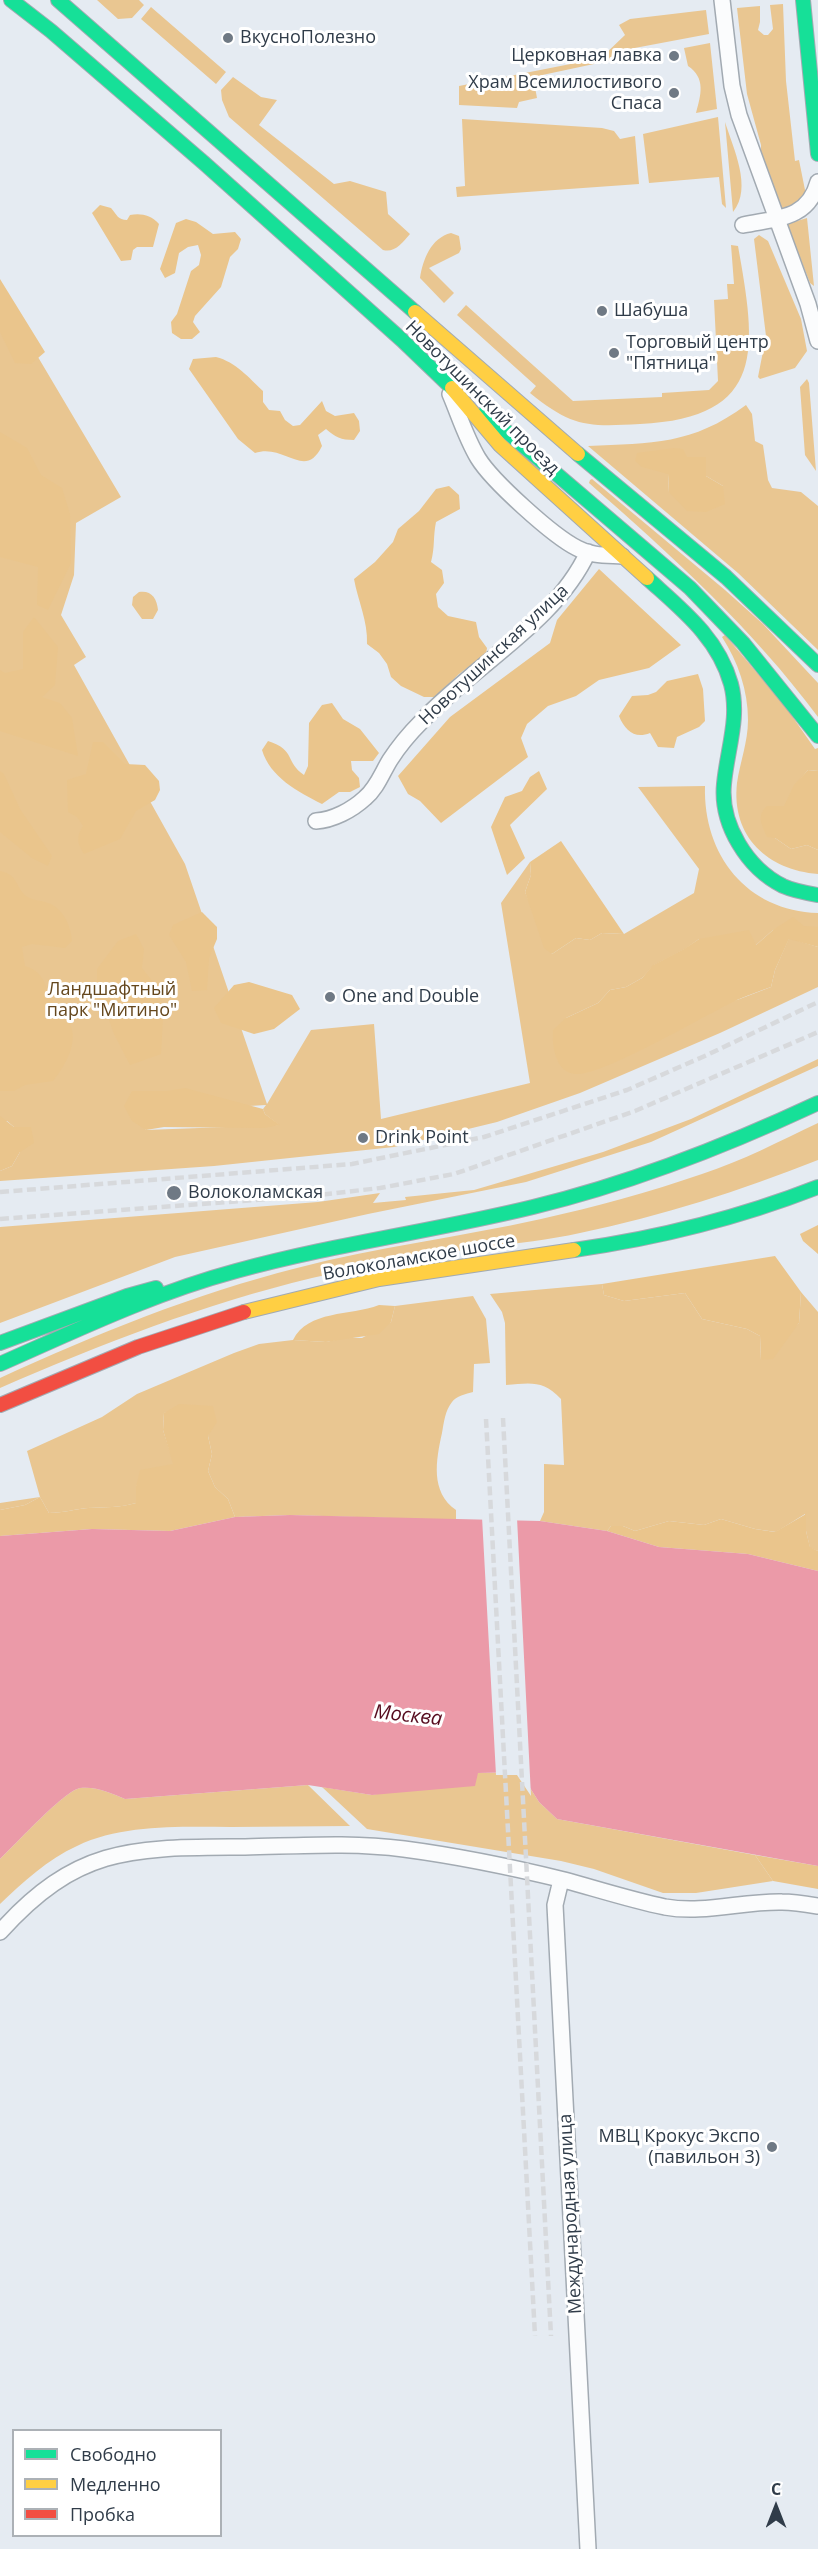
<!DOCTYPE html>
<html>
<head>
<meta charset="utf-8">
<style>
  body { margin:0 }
  #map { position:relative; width:818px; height:2549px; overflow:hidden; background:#e5ebf2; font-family:"Open Sans",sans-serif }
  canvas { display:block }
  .legend { position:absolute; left:12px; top:2429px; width:210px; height:108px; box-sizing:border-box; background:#fff; border:2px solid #acb1b6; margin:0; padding:8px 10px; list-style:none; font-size:18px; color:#303c49 }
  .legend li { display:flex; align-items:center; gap:12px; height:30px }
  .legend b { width:30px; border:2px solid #acb1b6 }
  .north { position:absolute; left:746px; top:2477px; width:60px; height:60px; -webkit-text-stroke:4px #fff; paint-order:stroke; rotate:0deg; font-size:16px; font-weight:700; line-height:24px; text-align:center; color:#303c49 }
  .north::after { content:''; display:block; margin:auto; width:21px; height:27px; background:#303c49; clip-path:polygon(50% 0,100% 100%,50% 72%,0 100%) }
</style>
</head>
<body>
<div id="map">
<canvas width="818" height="2549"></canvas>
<ul class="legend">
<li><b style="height:8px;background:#16e098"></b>Свободно</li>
<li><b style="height:8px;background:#ffcf43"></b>Медленно</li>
<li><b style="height:8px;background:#f24e42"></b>Пробка</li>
</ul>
<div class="north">С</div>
</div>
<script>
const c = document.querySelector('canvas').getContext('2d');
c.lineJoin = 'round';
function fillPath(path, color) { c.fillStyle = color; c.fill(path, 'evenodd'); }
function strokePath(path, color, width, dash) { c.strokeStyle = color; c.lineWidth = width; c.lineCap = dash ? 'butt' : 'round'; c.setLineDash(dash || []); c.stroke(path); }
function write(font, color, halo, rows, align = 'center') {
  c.font = font + ' "Open Sans",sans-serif'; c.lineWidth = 6; c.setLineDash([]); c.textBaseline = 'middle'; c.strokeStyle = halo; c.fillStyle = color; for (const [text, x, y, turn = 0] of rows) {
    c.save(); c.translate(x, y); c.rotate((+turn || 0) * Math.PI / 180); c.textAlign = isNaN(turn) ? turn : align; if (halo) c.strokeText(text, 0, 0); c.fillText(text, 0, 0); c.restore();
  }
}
const green = new Path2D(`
  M97,0H139L144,5L132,18L118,19Z
  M783,4L786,81L795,161L799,160L806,195L804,200L782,211L761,151V145L747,94L737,8L760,6V22L758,30L764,35H768L773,29L770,5Z
  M151,7L226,72L216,84L141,19Z
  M706,10L709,34L624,50L622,58L533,77L537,98L519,102L517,108L459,105V86L601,58L625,35L619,25L630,19Z
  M710,43L717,109L696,113C701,95 706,78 688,66L684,48Z
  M233,77L261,97L277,100L259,125L334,184L350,181L386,192L388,214L410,234C402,243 395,253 383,250L229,117L222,100L221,90Z
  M718,117L726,208L722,204L719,177L649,183L643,134Z
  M462,119L602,128L614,131L620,139L635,136L639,184L457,197L456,187L465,186Z
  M725,122C733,148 753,188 733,212Z
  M807,218L814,286L810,283L787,224Z
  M451,233L459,236L461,249L459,253L429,268L454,293L444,303L420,278C423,259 431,238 451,233Z
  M759,235L768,241L801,319L807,351L795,368L760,379L758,377L766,336L754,239Z
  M731,245L738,246C756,347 768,418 640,424C587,427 572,427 530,393L536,386L457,315L466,305L573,401L662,397V393L709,390L718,381L714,300L728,299L727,284H734Z
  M0,293L121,497L76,523L74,575L61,615L86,657L74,665L185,864L267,1104L311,1030L374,1024L381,1119L530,1083L501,903L530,862L531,875L525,892L552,954L576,938L590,940L602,933L624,934L694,893L699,869L638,787L705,786C703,855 747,911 818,913V927L773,930L756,945L699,939L685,949L654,965L642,978L626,987L610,990L598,1003L566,1018L737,1000L771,987L775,970L789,938L818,947V987L720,1033L580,1093L497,1122L394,1147L214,1166L0,1181V1171L12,1166L20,1152L14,1127L7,1121H0ZM266,1105L263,1109L265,1114L279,1125L146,1130L131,1113Z
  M807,379L809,383L816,471L805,455L800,387Z
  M746,405L752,414L755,441L763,445L768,480L772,488L801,492L818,506V650L738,573L588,446C652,443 692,445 746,405ZM668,474L706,476L723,486L669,492Z
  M592,479L725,590L763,624L818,683V717C752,628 672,556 589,483L590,480Z
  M139,592C151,590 157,598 158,610L153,619H142L132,605L133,597Z
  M725,635L785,706L815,749L818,748V771L808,770C789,791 783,812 775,838L791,849L807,845L818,850V874C768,870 731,837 737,783C740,762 748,742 748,720C748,690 738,662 722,637Z
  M818,1059V1066L651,1142L526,1182L368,1214L175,1257L0,1323V1227L318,1202L380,1193L373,1203L406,1200L405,1197L474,1190L603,1152L691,1119Z
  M818,1123V1160C740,1191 662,1216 580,1233C549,1240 517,1243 486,1247C427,1255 369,1265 312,1278C204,1304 101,1344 0,1388V1378C96,1334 194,1294 297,1268C377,1247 460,1237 541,1219C595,1207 650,1192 702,1174C742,1161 780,1141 818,1123Z
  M602,1284L604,1295L624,1301L685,1293L702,1319L747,1329L760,1336L761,1360L799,1323L801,1292L818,1312V1551L810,1548L806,1531L805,1514L776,1532L755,1529L721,1519L704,1525L669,1521L635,1531L623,1526H611L607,1531L540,1521L544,1512V1464L564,1465L561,1399C543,1380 531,1383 506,1385L505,1323L502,1312L490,1294Z
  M473,1296L486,1319L490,1363L474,1364L473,1392C466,1394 456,1396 452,1402C445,1411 444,1422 442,1433C436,1460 430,1492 456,1510V1520L290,1515L235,1517L228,1499L215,1487L208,1471L212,1454L208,1436L213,1406H195L164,1413L163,1430L174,1464L136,1486V1503C120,1508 105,1507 88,1508C75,1509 63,1513 49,1513L40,1497L25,1505L0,1510V1503L40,1497L27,1451L102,1417L137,1394L234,1353L259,1344L293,1340L326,1342L344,1338H362L391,1322L395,1306Z
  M520,1772L539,1802L557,1819L755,1855L773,1881L696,1893H663L594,1869L561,1861L367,1829L322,1787L372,1795L478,1773Z
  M308,1785L350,1826C310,1826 271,1827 231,1827C181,1827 123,1824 77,1846C48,1859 23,1882 0,1904V1859C15,1845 64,1791 80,1788C96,1786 111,1793 125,1799Z`);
const forest = new Path2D(`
  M100,205L111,208C117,215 118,220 127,220L130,215C141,213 151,215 159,224L153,247H137L133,250L131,260L121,261L92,213Z
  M186,219L196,222L213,234L235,232L241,239L238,249L230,257L221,287L195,316L193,322L200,332L192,339H181L172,333L171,322L177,314L191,271L199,265L201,255L198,245L188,247L179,253L175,273L165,278L160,269L176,223Z
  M0,279L45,352L31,364L15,363L0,332Z
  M216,357C236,362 249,378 263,391V402L269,410L280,411L285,420L293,426L300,425L322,401L326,411L335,416L354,413L359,421L360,431L354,440C341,440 335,437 326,429L318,435L322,446C305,481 285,443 255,453L238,439L189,369L193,359Z
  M0,432L27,448L41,475L62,488L70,514L71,563L48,610L37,605L38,567L0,557Z
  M674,448L683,449L687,457H706V476L723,486L725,504L706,512L687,511L669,492L668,474L642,467L635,461L637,453Z
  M449,486L459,495L460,509L436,522C433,536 435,548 431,562L442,570L444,583L436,594L438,607L448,616L476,622L479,637L487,648L486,654L459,674L435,697H424L401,686L391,677L387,664L379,653L367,644C368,621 358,601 354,579L375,562L393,542L398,529L419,511L436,489Z
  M599,569L681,645L649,668L599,680L576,696L548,706L527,724L521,738L528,757L441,823L420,801L408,794L398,776L450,717L550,643L557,620Z
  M34,617L58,647L55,685L42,697L60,703L72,718L78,756L0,731V670L5,673L23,669V632Z
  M698,674L703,689L705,721L699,727L677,737L674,748L658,747L650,733C635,739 625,731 619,716L632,696L648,695L656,692L667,681Z
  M332,703L343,719L360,729L379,753L373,761H351L352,770L359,778L360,787L350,792H339L322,804C298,792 270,777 262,750L268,741C296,750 285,762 304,775L308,766L309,723L322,705Z
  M93,742H103L125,764L145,765L159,781L160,790L155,800L136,811L120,839L84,854C77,843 76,837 83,826L77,817L68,812L67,780L86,774Z
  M808,770L818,771V850L807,845L791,849L775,838L767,837C762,825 756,816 767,806H784L794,785Z
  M0,771L4,774L20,809L52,856L48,866L32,858L0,832Z
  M539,771L547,789L510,825L525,858L507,875L491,827L505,797L522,791L530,777Z
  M561,841L624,934L602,933L590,940L576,938L552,954L544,948L525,892L531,875L530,862Z
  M0,871C19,875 15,887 26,896C33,901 40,900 48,903C63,908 71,926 72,941L65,948L32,944L22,947L25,966C44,972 44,984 52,1000C56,1009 65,1013 69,1022C80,1041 65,1066 53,1081L25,1085L14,1091H0Z
  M202,912L217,927V939L209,958L207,990L192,991L186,962L169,935L173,925Z
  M793,917L804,926L818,927V947L789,939L775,970L771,987C760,991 748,995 737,1000C707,1014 601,1077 575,1074C555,1072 552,1045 553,1030L566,1018L598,1003L610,990L626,987L642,978L653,965L684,949L699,939L749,930L756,945L773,930Z
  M136,934L144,949L142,968L153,982L163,1017L161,1054L130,1065L114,1034L97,986V969L118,941Z
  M249,982L292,995L300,1009L274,1029L254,1034L221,1023L214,1008L234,985Z
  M185,1088L263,1109L265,1114L280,1125L264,1128L164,1127L146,1130L132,1121L124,1106L132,1091H167Z
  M0,1116L14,1127H31L34,1143L20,1152L12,1166L0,1171Z
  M818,1225V1254L803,1241L800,1234Z
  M775,1256L801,1292L799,1323L773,1359L761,1360L760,1336L747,1329L702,1319L685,1293L624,1301L604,1295L602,1284Z
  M379,1305L395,1306L391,1322L379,1334L326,1342L293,1340C308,1310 350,1316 379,1305Z
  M179,1404L213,1406L217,1422L208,1436L212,1454L208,1471L215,1487L228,1499L235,1517L170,1531L92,1529L0,1536V1510L25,1505L40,1497L49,1513C63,1513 75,1509 88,1508C105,1507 119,1508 136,1503V1486L140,1470L173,1464L163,1430L164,1413Z
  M806,1514V1531L810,1547L818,1551V1571L748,1554L659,1547L607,1531L611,1526H623L635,1531L669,1521L704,1525L721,1519L755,1529L775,1532Z
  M755,1855L818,1866V1889L773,1881Z`);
const water = new Path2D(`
  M290,1515L540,1521L607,1531L659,1547L748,1554L818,1571V1866L557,1819L539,1802L520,1772L478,1773L475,1786L372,1795L308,1785L125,1799C111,1793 96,1786 80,1788C64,1791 15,1845 0,1859V1536L92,1529L170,1531L235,1517Z`);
const pier = new Path2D(`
  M482,1517L517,1518L531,1796L517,1775H496Z`);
const street = new Path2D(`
  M722,0L732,86L739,115L808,304L818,341
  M743,225C776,218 808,220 818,182
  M450,394C459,415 466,438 478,458C492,481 553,536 577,548C591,556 607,555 622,556
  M316,821C333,820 352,810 365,798C377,788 382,773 390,760C399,746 410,733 422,721C474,665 556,622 588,552
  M561,1880L555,1905L588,2549
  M0,1932C79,1844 135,1848 245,1847C298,1846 351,1842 404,1849C457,1856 511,1867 564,1880C597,1889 631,1900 665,1907C704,1914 743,1901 782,1902C794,1902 806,1904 818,1906`);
const fast = new Path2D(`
  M11,0L51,31L204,163L402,340L452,388
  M58,0L415,312
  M803,0L818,154
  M485,413L690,588L743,643L818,736
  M578,454L726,577L818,665
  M647,578C681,609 718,637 731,684C740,718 727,750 724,784C720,824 747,868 783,886C794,891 806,893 818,895
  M574,1250C659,1238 739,1218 818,1187
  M0,1343L127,1296L156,1288
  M0,1364C77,1330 154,1293 236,1271C334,1244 435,1231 533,1207C632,1183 726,1146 818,1103`);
const slow = new Path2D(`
  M415,312L578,454
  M452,388L500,445L647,578
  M244,1312L379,1279L574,1250`);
const jam = new Path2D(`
  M0,1405L138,1347L244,1312`);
const rail = new Path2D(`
  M0,1192L352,1164L484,1137L627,1090L707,1055L818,1002
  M0,1219L309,1196L380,1188L454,1174L635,1111L818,1032
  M503,1418L551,2336
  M486,1419L535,2336`);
const markers = [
  [228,38,6,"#6f7984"],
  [674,56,6,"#6f7984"],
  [674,93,6,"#6f7984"],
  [602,311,6,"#6f7984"],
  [614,353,6,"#6f7984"],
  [330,997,6,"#6f7984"],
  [363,1138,6,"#6f7984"],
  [174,1193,8,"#6f7984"],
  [772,2147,6,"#6f7984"]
];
const poiNames = [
  ["ВкусноПолезно",240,38],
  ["Церковная лавка",662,56,"right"],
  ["Храм Всемилостивого",662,83,"right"],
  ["Спаса",662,104,"right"],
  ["Шабуша",614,311],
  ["Торговый центр",626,343],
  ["\"Пятница\"",626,364],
  ["One and Double",342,997],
  ["Drink Point",375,1138],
  ["Волоколамская",188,1193],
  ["МВЦ Крокус Экспо",760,2137,"right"],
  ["(павильон 3)",760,2158,"right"]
];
const streetNames = [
  ["Новотушинский проезд",482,398,45],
  ["Новотушинская улица",494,655,-43],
  ["Волоколамское шоссе",419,1258,-10],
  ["Международная улица",571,2214,-93]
];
const parkNames = [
  ["Ландшафтный",112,990],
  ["парк \"Митино\"",112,1011]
];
const waterNames = [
  ["Москва",408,1716,6]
];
fillPath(green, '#e9c691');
fillPath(forest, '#eac58c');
fillPath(water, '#eb9aa8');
fillPath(pier, '#e5ebf2');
strokePath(street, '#a2aab2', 18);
strokePath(fast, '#a2aab2', 16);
strokePath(slow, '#a2aab2', 16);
strokePath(jam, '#a2aab2', 16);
strokePath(street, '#fbfcfd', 15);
strokePath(fast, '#16e098', 14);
strokePath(slow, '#ffcf43', 14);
strokePath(jam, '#f24e42', 14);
strokePath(rail, '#d7d9dc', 4.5, [9, 4.5]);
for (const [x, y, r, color] of markers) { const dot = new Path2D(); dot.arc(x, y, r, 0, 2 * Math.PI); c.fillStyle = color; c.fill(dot); strokePath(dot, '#fff', 2); }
write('18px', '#303c49', '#fff', poiNames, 'left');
write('18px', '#303c49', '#fff', streetNames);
write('18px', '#65471d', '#fff', parkNames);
write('italic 20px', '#560b1e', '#fff', waterNames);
</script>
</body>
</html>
